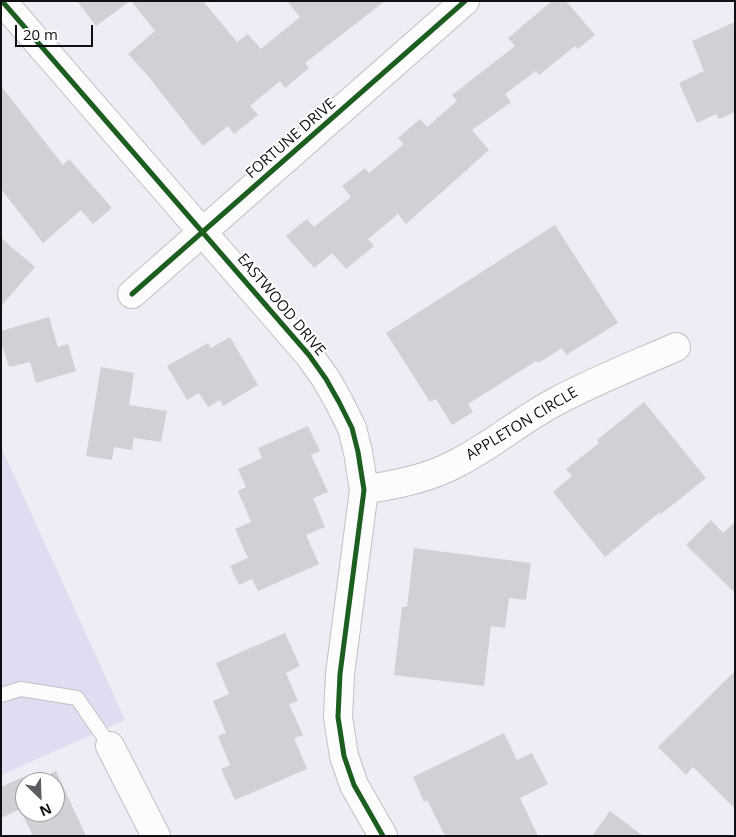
<!DOCTYPE html>
<html>
<head>
<meta charset="utf-8">
<style>
  body { margin:0 }
  #map { position:relative; width:736px; height:837px; overflow:hidden; background:#eeecf4; font-family:"Open Sans",sans-serif }
  canvas { display:block }
  .frame { position:absolute; inset:0; border:2px solid #100f14; pointer-events:none }
  .north { position:absolute; left:15px; top:772px; width:50px; height:50px; box-sizing:border-box; background:#fff; border:1px solid #9f9fa1; border-radius:50%; rotate:156deg; font-size:14px; font-weight:700; line-height:20px; text-align:center; color:#100f14 }
  .north::after { content:''; display:block; margin:auto; width:18px; height:22px; background:#5e5c62; clip-path:polygon(50% 0,100% 100%,50% 72%,0 100%) }
  .scale { position:absolute; left:15px; top:25px; width:78px; height:22px; box-sizing:border-box; border:2px solid #100f14; border-top:0; padding-left:6px; font-size:15px; line-height:18px; white-space:nowrap; color:#100f14; -webkit-text-stroke:4px #fff; paint-order:stroke }
</style>
</head>
<body>
<div id="map">
<canvas width="736" height="837"></canvas>
<div class="frame"></div>
<div class="north">N</div>
<div class="scale">20 m</div>
</div>
<script>
const c = document.querySelector('canvas').getContext('2d');
c.lineJoin = 'round';
function fillPath(path, color) { c.fillStyle = color; c.fill(path, 'evenodd'); }
function strokePath(path, color, width, dash) { c.strokeStyle = color; c.lineWidth = width; c.lineCap = dash ? 'butt' : 'round'; c.setLineDash(dash || []); c.stroke(path); }
function write(font, color, halo, rows, align = 'center') {
  c.font = font + ' "Open Sans",sans-serif'; c.lineWidth = 4; c.setLineDash([]); c.textBaseline = 'middle'; c.strokeStyle = halo; c.fillStyle = color; for (const [text, x, y, turn = 0] of rows) {
    c.save(); c.translate(x, y); c.rotate((+turn || 0) * Math.PI / 180); c.textAlign = isNaN(turn) ? turn : align; if (halo) c.strokeText(text, 0, 0); c.fillText(text, 0, 0); c.restore();
  }
}
const green = new Path2D(`
  M1,447L125,720L1,775Z`);
const building = new Path2D(`
  M77,1H130L96,26Z
  M131,1H203L237,42L248,34L261,49L300,17L287,1H385L305,63L309,68L285,88L280,81L250,106L258,115L234,134L228,126L203,146L148,76L128,54L155,31Z
  M552,1H566L595,35L578,49L575,46L539,75L536,71L505,94L511,102L472,130L489,150L406,224L398,214L368,239L374,246L346,269L332,253L314,268L286,236L307,219L314,227L351,197L342,186L365,168L369,173L404,144L398,138L420,119L427,127L457,101L452,95L515,46L508,38Z
  M735,22V112L719,119L716,114L697,123L679,83L704,71L692,41Z
  M1,86L63,165L69,159L112,208L93,224L81,210L43,243L1,189Z
  M555,225L618,323L566,355L562,348L538,363L536,361L468,404L473,412L452,425L436,399L430,402L386,333Z
  M1,238L35,267L1,306Z
  M49,317L58,347L68,344L76,371L36,383L30,362L9,367L1,342V331Z
  M230,337L258,385L223,406L220,400L208,407L199,393L187,400L167,366L208,343L211,348Z
  M101,367L134,373L129,405L167,411L161,442L134,438L132,450L114,447L112,460L86,456Z
  M644,402L706,478L661,514L660,512L605,557L553,492L572,476L566,469L599,443L597,440Z
  M308,426L320,451L311,455L328,492L313,498L325,527L306,535L319,564L258,591L252,579L239,585L230,566L248,558L235,529L251,522L238,491L246,487L238,469L262,458L258,448Z
  M711,520L723,533L735,522V593L686,545Z
  M414,548L531,563L526,600L509,598L505,628L491,626L484,686L394,675L402,607H407Z
  M285,633L300,666L286,673L298,701L289,704L303,735L294,738L307,769L235,800L221,769L230,765L218,736L226,733L213,701L229,694L216,663Z
  M735,671V809L693,767L686,775L658,747Z
  M504,733L517,760L532,753L548,784L520,798L538,836H445L427,800L424,802L413,777Z
  M56,771L86,836H33L20,809L1,818V787L23,777L25,782V812H55V782H34Z
  M610,811L643,836H592Z`);
const service = new Path2D(`
  M1,695L21,689L77,698L110,746`);
const minor = new Path2D(`
  M2,1L309,355L326,379L339,402L352,428L358,452L364,490L340,674L338,717L344,756L354,785L383,836
  M132,294L465,1
  M364,490C398,484 428,479 459,462C492,445 521,420 555,402C594,381 635,365 676,347
  M110,746L156,836`);
const cycleway = new Path2D(`
  M2,1L309,355L326,379L339,402L352,428L358,452L364,490L340,674L338,717L344,756L354,785L383,836
  M132,294L465,1`);
const streetNames = [
  ["FORTUNE DRIVE",291,139,-41],
  ["EASTWOOD DRIVE",281,305,50],
  ["APPLETON CIRCLE",522,424,-31]
];
fillPath(green, '#e1dcf1');
fillPath(building, '#d1d0d6');
strokePath(service, '#c1c0c6', 16);
strokePath(minor, '#c1c0c6', 30);
strokePath(service, '#fcfcfd', 14);
strokePath(minor, '#fcfcfd', 28);
strokePath(cycleway, '#1b5e20', 5);
write('15px', '#100f14', '#fff', streetNames);
</script>
</body>
</html>
